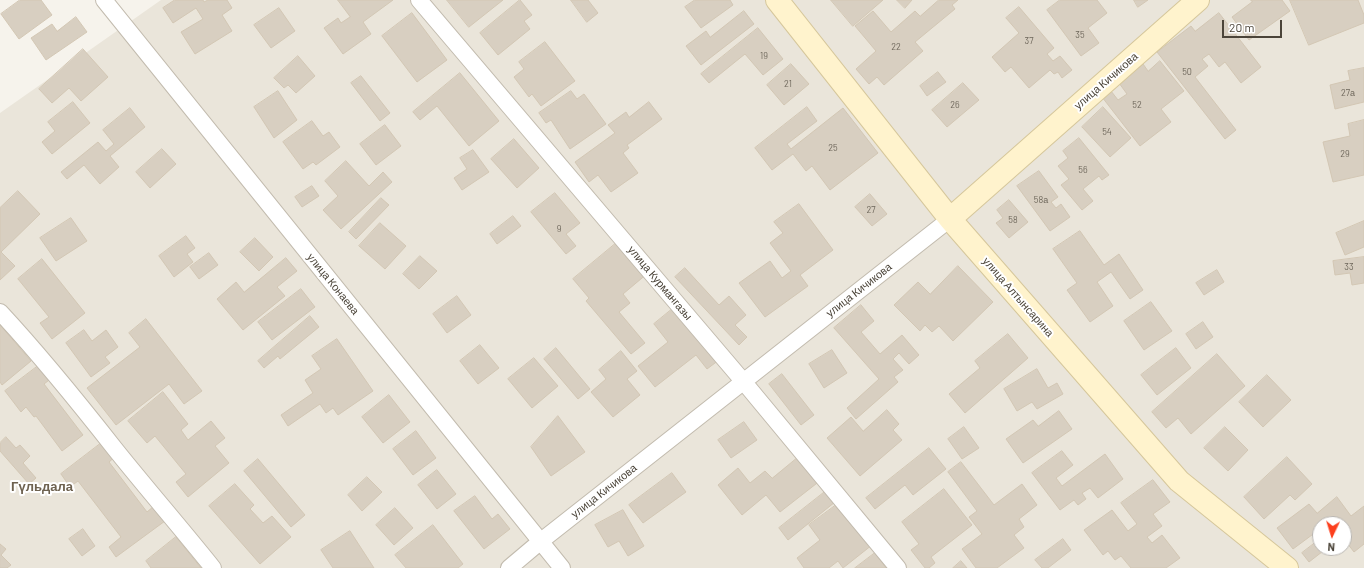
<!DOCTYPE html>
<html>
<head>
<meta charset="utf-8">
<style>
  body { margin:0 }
  #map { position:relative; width:1364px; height:568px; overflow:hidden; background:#f6f3ec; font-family:Barlow,sans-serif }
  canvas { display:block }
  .north { position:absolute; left:1312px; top:516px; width:40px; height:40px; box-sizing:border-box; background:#fff; border:1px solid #b7b4b0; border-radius:50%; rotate:184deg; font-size:11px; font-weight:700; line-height:16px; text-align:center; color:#4b4439 }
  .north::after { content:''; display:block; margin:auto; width:14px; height:18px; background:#fc3f1d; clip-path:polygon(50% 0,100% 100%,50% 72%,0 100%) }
  .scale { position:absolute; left:1222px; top:20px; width:60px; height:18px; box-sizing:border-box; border:2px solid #4b4439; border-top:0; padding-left:5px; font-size:12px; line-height:14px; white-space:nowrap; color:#4b4439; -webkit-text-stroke:3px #fff; paint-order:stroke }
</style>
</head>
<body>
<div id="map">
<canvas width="1364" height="568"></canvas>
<div class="north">N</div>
<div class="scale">20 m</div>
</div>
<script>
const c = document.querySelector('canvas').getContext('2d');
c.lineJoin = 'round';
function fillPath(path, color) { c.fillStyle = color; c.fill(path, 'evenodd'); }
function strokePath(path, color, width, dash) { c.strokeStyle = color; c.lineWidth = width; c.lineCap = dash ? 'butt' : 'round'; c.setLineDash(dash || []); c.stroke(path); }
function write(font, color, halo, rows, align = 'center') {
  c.font = font + ' Barlow,sans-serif'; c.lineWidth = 4; c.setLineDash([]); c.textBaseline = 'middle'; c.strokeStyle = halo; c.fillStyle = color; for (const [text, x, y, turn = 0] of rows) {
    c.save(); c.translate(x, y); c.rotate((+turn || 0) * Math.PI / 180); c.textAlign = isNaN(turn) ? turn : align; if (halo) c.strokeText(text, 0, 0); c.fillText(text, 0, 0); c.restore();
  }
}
const residential = new Path2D(`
  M161,0H1364V568H0V113ZM1320,524H1344V548H1320Z`);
const building = new Path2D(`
  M20,0H41L52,15L19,39L1,14Z
  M175,0H203L204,2L208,0H227L232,8L222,15L232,31L195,54L181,32L203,19L196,8L173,23L163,8Z
  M338,0H393L363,22L371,34L343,54L324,28L338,18L341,23L350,17Z
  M447,0H503L469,27Z
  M520,0L532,15L524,21L530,29L498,55L480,33Z
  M571,0H588L598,13L587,22Z
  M695,0H730L733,5L701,28L685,7Z
  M831,0H883L853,26Z
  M897,0H912L905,8Z
  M939,0H958L952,5L955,9L915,42L923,51L884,85L877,77L869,84L856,69L876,51L855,26L873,11L891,32L915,11L920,16Z
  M1060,0H1097L1107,13L1088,28L1099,43L1081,56L1047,10Z
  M1134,0H1148L1138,7Z
  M1251,0H1282L1290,11L1249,40L1232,17L1252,2Z
  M1290,0H1358L1364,15V23L1309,45Z
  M1019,7L1054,48L1047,54L1053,61L1060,56L1072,70L1062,78L1058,72L1054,74L1050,70L1029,88L1011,67L1005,72L992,57L1019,33L1006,18Z
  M279,8L295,31L271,48L254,25Z
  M744,11L754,24L701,65L686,46L706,31L710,37Z
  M412,13L447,60L417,82L382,36Z
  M1219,13L1261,67L1241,83L1225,62L1219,67L1209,54L1202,59L1208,66L1195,77L1236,130L1225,139L1157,52L1191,26L1195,31Z
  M76,17L87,32L46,60L31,38L52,24L57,31Z
  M758,28L783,59L763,75L745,54L709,83L701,74Z
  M545,42L575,81L541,106L532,94L529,97L514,77L524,69L519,62Z
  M83,49L108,77L81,101L69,88L52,103L39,89Z
  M298,56L315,76L296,93L288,85L284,88L274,78Z
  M1160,61L1184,91L1161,109L1171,122L1140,146L1102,97L1111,91L1118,100L1127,94L1119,83L1143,64L1148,71Z
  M791,64L809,84L784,105L767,85Z
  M1364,68V102L1335,109L1330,85L1350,80L1348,71Z
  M938,72L946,82L927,96L920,86Z
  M460,73L499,121L469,146L437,106L420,120L413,112Z
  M361,76L390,113L380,121L351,83Z
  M963,83L979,100L947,127L932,110Z
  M278,91L297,120L274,138L254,107Z
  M571,91L577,99L584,94L606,124L570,149L551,120L546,123L539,113Z
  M73,102L90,123L52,154L42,142L55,131L48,122Z
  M649,102L662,119L627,145L629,148L623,153L638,173L611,192L598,175L589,182L575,162L615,133L608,125L626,112L629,117Z
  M807,107L817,121L787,144L791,149L843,108L878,153L830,190L812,166L806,171L793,154L772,170L755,148Z
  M1103,107L1131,138L1110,157L1082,127Z
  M130,108L145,127L110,156L119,167L100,184L84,165L67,179L61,172L98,142L106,151L114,144L103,130Z
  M1364,120V175L1333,182L1323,142L1350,136L1348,124Z
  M312,121L323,136L329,132L340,147L316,165L313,162L303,169L283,142Z
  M385,125L401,146L376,165L360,144Z
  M1079,138L1109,175L1102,180L1099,176L1083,189L1093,201L1082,210L1061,185L1069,179L1058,166L1068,158L1063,151Z
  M514,139L539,168L517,188L491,159Z
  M162,149L176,164L150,188L136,172Z
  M473,150L489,172L462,190L454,178L467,169L460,158Z
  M346,161L369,186L383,172L392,182L341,229L323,210L338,196L325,181Z
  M1039,171L1058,197L1051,202L1056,208L1061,204L1070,217L1050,231L1017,186Z
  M312,186L319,196L302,207L295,197Z
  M18,191L40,214L1,252L15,266L0,280V208Z
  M555,193L580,223L566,234L576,246L566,254L531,212Z
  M870,194L887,214L872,226L855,207Z
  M381,198L389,205L356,239L349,232Z
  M1009,200L1028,222L1009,238L996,223L1003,218L997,210Z
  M799,204L833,250L800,275L808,286L765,317L739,283L770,261L782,278L791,271L770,243L783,233L774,222Z
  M513,216L521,226L497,244L490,234Z
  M71,218L87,241L56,261L40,238Z
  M1364,221V247L1345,255L1336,233Z
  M380,223L406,246L385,269L359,246Z
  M1080,231L1104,265L1119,254L1143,290L1130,299L1111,272L1097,282L1113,306L1090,322L1067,290L1077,283L1053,249Z
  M186,236L195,248L187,254L193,262L174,277L159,256Z
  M255,238L273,257L259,271L240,252Z
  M620,240L648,273L623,294L630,303L619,312L645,343L631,354L586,301L589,298L573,279Z
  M209,253L218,265L199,279L190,267Z
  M420,256L437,271L419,289L403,274Z
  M1364,257V283L1352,285L1350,273L1335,275L1333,261Z
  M286,258L297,271L277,287L285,296L243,330L217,299L236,282L244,292Z
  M42,259L85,313L52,339L40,323L49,317L18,279Z
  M958,266L993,302L953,341L939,326L932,332L925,325L920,331L894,305L918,282L930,294Z
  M685,268L719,305L729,296L746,315L735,325L747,337L739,345L675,277Z
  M1217,270L1224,282L1204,295L1196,283Z
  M301,289L315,307L272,340L258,322Z
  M457,296L471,315L447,333L433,314Z
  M1151,302L1172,331L1144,350L1124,321Z
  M861,305L874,321L861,332L880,354L902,335L919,355L909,364L899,353L893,359L903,370L894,377L898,382L856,419L847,408L879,379L834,328Z
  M676,306L719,360L707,369L696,355L655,387L638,366L668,342L654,324Z
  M310,316L319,327L280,359L278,356L264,368L258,361Z
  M146,319L202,391L184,404L169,384L116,425L87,388L140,347L129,333Z
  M1203,322L1213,337L1196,349L1186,334Z
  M0,325L31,361L2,385L0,382Z
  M84,330L92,341L106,330L118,347L105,357L110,363L91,377L66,343Z
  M1008,334L1028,358L965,413L949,394L980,368L975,361Z
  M337,339L373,391L338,415L333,408L326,413L320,404L288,426L281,415L313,393L305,380L321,369L312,356Z
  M480,345L499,368L478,384L460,361Z
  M556,348L590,389L578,399L544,359Z
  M1176,348L1191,368L1157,395L1141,375Z
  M832,350L847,373L824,388L809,364Z
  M621,351L637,371L627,379L640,395L613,417L591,392L606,379L599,370Z
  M1217,354L1245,386L1191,434L1178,418L1166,428L1152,412Z
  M534,358L558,386L532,408L508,379Z
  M42,363L53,377L44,384L83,435L62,451L36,416L34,417L26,407L21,412L5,391Z
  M1037,369L1048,388L1057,383L1063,394L1037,409L1032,402L1017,411L1004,389Z
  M782,374L814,415L801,425L769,384Z
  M1267,375L1291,400L1263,427L1239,402Z
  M163,392L188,424L181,430L188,440L211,421L225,438L215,446L229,463L188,497L176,482L186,474L155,436L147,443L128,421Z
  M389,395L410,422L383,443L362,417Z
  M887,410L899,424L893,430L902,440L860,476L827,438L851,417L863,431Z
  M1059,411L1072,429L1023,463L1006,439L1033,420L1038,426Z
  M558,416L585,452L551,476L531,447Z
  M744,422L757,440L731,458L718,440Z
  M964,427L979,448L962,459L948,439Z
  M1225,427L1248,450L1228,471L1204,448Z
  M416,431L436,458L413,475L393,449Z
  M6,437L16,448L20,445L30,456L23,463L36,478L29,484L0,451V443Z
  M104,441L116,456L109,462L147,512L154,506L165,521L116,557L109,547L121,537L78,481L70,487L61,474Z
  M929,448L946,469L913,495L905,485L875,509L866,498Z
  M1062,451L1073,465L1056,478L1062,486L1105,454L1123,479L1098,498L1090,488L1082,493L1086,499L1078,505L1074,500L1060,510L1032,473Z
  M801,455L821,480L780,512L766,495L742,515L718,485L738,468L750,483L765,471L772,478Z
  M1287,457L1312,484L1295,500L1290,495L1264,519L1244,497Z
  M258,459L305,515L291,527L244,471Z
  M961,462L994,505L1022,484L1037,505L1019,519L1024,527L1014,535L1024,548L997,568H976L962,549L982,534L969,517L977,511L948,472Z
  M437,470L456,494L437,509L418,485Z
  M672,473L686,492L643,523L629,505Z
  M367,477L382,492L362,511L348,495Z
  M1153,480L1170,502L1153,514L1162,526L1147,537L1152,543L1162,535L1180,558L1166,568H1131L1121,556L1115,560L1108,551L1103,555L1084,530L1112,510L1128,531L1137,524L1121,503Z
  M235,484L254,505L250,509L263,523L272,516L291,537L260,564L209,506Z
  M944,489L972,525L931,557L935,563L929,568H925L911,550L919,544L902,522Z
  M826,491L835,502L788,540L779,528Z
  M475,496L492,519L498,514L510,529L484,549L454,511Z
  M1337,497L1351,516L1364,506V544L1354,552L1344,539V524H1320V529L1293,549L1277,528L1309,504L1317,513Z
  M839,503L872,545L843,568L838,561L829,568H804L797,558L820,540L809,525Z
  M395,508L413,528L394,545L376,525Z
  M623,510L644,546L628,556L619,541L608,547L595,525Z
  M433,525L463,564L458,568H406L395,555Z
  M83,529L95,546L82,556L69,539Z
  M350,531L374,568H333L321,550Z
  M176,537L201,568H151L146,561Z
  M1063,539L1071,550L1048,568H1042L1035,560Z
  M1320,539V548H1327L1309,562L1302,553Z
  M0,544L6,549L1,555L11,565L7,568H0Z
  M875,553L886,568H855Z
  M961,561L967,568H953Z`);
const street = new Path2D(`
  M104,0L562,568
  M419,0L743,381L898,568
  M0,312C41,356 78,402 115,449C147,489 181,528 213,568
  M509,568L541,541L950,219`);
const secondary = new Path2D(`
  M777,0L950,219L1179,481L1287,568
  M950,219L1198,0`);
const numberNames = [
  ["35",1080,35],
  ["37",1029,41],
  ["22",896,47],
  ["19",764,56],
  ["50",1187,72],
  ["21",788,84],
  ["27а",1348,93],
  ["26",955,105],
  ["52",1137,105],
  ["54",1107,132],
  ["25",833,148],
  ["29",1345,154],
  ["56",1083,170],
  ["58а",1041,200],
  ["27",871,210],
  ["58",1013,220],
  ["9",559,229],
  ["33",1349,267]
];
const streetNames = [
  ["улица Кичикова",1106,81,-41],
  ["улица Курмангазы",660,283,50],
  ["улица Конаева",333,284,51],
  ["улица Кичикова",859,290,-38],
  ["улица Алтынсарина",1018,297,49],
  ["улица Кичикова",604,491,-38]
];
const quarterNames = [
  ["Гүльдала",42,487]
];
fillPath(residential, '#eae5da');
fillPath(building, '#d8cfc1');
strokePath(building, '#d3c7b4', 1);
strokePath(street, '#c2bbae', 18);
strokePath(secondary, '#d6c79b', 24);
strokePath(street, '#fff', 16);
strokePath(secondary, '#fff3cd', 22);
write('9px', '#6e675b', null, numberNames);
write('11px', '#4b4439', '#fff', streetNames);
write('bold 13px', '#6e6250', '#fff', quarterNames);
</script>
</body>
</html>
